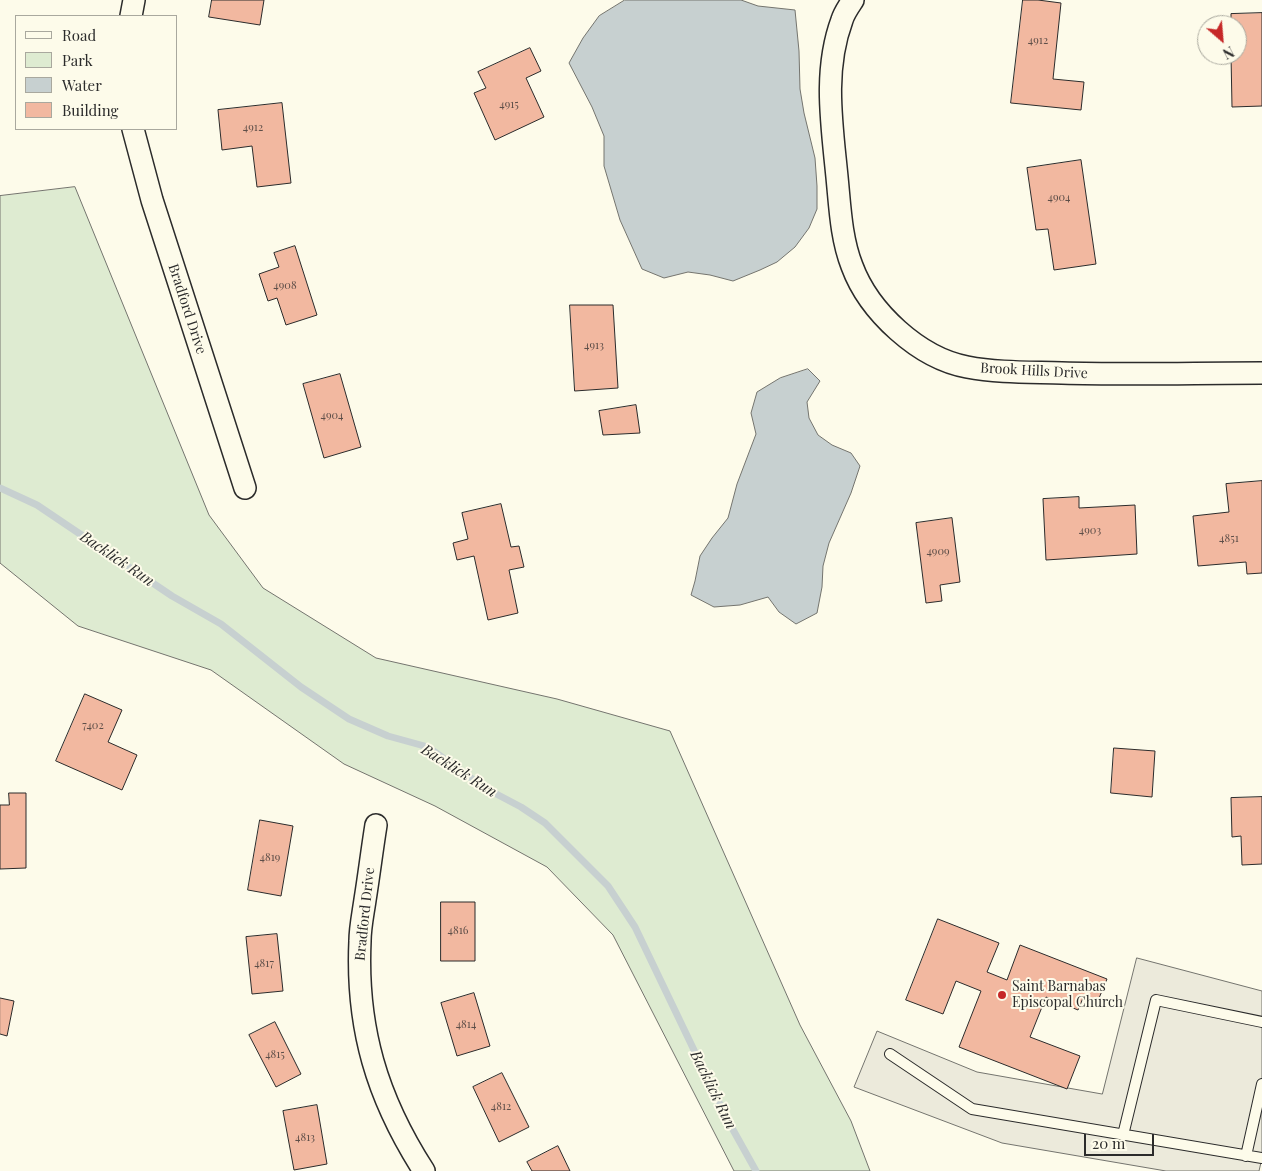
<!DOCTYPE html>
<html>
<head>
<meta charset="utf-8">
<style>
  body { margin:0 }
  #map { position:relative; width:1262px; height:1171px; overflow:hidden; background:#fdfbea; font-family:"Playfair Display",serif }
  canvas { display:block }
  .legend { position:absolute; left:15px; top:15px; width:162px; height:115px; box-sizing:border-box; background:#fdfbea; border:1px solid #a9a89e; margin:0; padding:6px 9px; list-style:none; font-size:15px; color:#2b2b2b }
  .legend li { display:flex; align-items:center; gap:10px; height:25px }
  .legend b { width:25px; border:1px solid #a9a89e }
  .north { position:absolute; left:1197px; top:15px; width:50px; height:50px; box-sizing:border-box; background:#fdfbea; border:1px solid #a9a89e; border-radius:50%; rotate:153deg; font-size:14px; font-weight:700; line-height:20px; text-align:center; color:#2b2b2b }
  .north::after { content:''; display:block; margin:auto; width:18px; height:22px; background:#c62828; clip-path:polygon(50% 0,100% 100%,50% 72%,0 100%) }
  .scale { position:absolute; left:1084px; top:1134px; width:70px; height:22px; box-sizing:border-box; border:2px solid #2b2b2b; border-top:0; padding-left:6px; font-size:15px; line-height:18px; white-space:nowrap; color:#2b2b2b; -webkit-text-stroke:4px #fdfbea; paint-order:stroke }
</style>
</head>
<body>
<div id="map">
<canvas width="1262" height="1171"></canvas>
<ul class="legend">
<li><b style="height:6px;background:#fdfbea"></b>Road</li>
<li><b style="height:14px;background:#deebd1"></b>Park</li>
<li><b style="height:14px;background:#c7d0d0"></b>Water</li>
<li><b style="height:14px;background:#f2b8a0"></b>Building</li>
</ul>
<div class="north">N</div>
<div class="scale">20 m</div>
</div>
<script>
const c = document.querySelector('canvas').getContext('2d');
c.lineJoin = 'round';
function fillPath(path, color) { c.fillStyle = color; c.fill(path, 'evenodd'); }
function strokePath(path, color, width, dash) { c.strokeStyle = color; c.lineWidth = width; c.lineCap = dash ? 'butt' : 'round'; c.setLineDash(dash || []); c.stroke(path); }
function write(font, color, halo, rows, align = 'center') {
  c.font = font + ' "Playfair Display",serif'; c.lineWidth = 4; c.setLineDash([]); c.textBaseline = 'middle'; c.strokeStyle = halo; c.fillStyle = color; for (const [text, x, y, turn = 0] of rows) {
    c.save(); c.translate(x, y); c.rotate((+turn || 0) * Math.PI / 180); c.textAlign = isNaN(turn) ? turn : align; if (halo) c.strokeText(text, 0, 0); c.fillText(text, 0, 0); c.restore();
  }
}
const green = new Path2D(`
  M75,187L209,515L263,588L376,658L557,699L670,731L800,1025L851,1121L870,1171H734L613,935L547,867L435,806L344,764L211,670L78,626L0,563V196Z`);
const parking = new Path2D(`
  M1137,958L1262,991V1158L1259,1171H1166L1002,1143L854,1087L877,1031L977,1072L1102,1094Z`);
const water = new Path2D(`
  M625,0H741L758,6L795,10L799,51L800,89L804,113L815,158L817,186V209L809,228L795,247L777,262L760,270L733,281L710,275L688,272L664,278L642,269L620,220L604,166V136L592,107L569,63L583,38L599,16Z
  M808,369L820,381L807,402L809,418L818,435L832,445L851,453L860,466L851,493L829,543L823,566L822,587L817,613L796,624L779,612L768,597L740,605L714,607L691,595L695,581L700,556L712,538L728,518L737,484L756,434L751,413L757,392L780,378Z`);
const stream = new Path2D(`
  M0,488L37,505L172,596L221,624L301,687L349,719L388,736L428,747L485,788L521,807L545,823L608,886L635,927L727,1119L756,1171`);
const building = new Path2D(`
  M212,0H264L260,25L209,17Z
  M1023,0H1038L1061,3L1053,79L1084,82L1081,110L1011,103Z
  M1262,13V106L1232,107L1231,55H1237V25H1231V14Z
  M530,48L541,71L526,78L544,117L495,140L474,93L486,88L478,72Z
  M282,103L291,183L257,187L252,146L222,150L218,110Z
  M1081,160L1096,264L1054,270L1048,229L1036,230L1027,168Z
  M295,246L317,315L286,325L277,298L268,301L259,274L279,267L274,253Z
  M570,305H613L618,388L575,391Z
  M340,374L361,447L324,458L303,384Z
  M636,405L640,433L603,435L599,411Z
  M1262,481V573L1247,574L1246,562L1198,566L1193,516L1229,512L1226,484Z
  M1079,497V508L1135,505L1137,554L1046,560L1043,499Z
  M501,504L511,547L519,546L524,567L509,570L518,613L488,620L474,556L457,560L453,543L468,539L462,513Z
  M952,518L960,582L940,585L942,601L926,603L916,523Z
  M85,694L122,710L108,742L137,755L122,790L56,761Z
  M1114,748L1155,751L1152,797L1111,793Z
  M9,793H26V868L0,869V805H9Z
  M1262,797V864L1242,865L1241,836L1232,837L1231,798Z
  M260,820L293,826L281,896L248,890Z
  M441,902H475V961H441Z
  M938,919L999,943L987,972L1007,980L1020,945L1107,979L1097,1003L1083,998L1078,1010L1046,997L1030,1037L1080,1056L1067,1089L959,1047L981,991L956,981L943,1014L906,1000Z
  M277,934L283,991L252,994L246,937Z
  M474,993L490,1046L457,1056L441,1003Z
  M0,998L14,1001L7,1036L0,1034Z
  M275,1022L301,1074L276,1087L249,1035Z
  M502,1073L529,1127L499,1142L473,1087Z
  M317,1105L327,1164L294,1170L283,1111Z
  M558,1146L570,1171H532L527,1162Z`);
const service = new Path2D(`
  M890,1054L972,1109L1262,1158
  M1123,1135L1156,1000L1262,1022
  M1246,1156L1262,1084`);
const minor = new Path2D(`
  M853,0C849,6 844,13 842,20C823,71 832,125 837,177C840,207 841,238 852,266C869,312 919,358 967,367C998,373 1030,372 1062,373C1128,375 1195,373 1262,373
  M131,16L134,0
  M133,129L152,200L245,488
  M376,825C372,850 369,875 365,900C363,914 360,928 360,941C356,1028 377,1098 424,1171`);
const markers = [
  [1002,995,5,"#c62828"]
];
const numberNames = [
  ["4912",1038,41],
  ["4915",509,105],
  ["4912",253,128],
  ["4904",1059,198],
  ["4908",285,286],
  ["4913",594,346],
  ["4904",332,416],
  ["4903",1090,531],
  ["4851",1229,539],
  ["4909",938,552],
  ["7402",93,726],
  ["4819",270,858],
  ["4816",458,931],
  ["4817",264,964],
  ["4814",466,1025],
  ["4815",275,1055],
  ["4812",501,1107],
  ["4813",305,1138]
];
const streetNames = [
  ["Bradford Drive",187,309,72],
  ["Brook Hills Drive",1034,371,3],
  ["Bradford Drive",365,914,-84]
];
const poiNames = [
  ["Saint Barnabas",1012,987],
  ["Episcopal Church",1012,1003]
];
const waterNames = [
  ["Backlick Run",117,559,34],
  ["Backlick Run",459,771,32],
  ["Backlick Run",713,1090,64]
];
fillPath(green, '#deebd1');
strokePath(green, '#74746e', 1);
fillPath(parking, '#eceadb');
strokePath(parking, '#74746e', 1);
fillPath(water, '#c7d0d0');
strokePath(water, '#74746e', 1);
strokePath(stream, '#c7d0d0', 7);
fillPath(building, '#f2b8a0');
strokePath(building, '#2b2b2b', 1);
strokePath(service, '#2b2b2b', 12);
strokePath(minor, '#2b2b2b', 24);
strokePath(service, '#fdfbea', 10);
strokePath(minor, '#fdfbea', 21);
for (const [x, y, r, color] of markers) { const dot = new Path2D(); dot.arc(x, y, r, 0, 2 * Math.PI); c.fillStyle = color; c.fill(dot); strokePath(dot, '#fdfbea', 2); }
write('11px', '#5d4e48', null, numberNames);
write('14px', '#2b2b2b', '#fdfbea', streetNames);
write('14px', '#2b2b2b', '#fdfbea', poiNames, 'left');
write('italic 15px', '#2b2b2b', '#fdfbea', waterNames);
</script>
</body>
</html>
